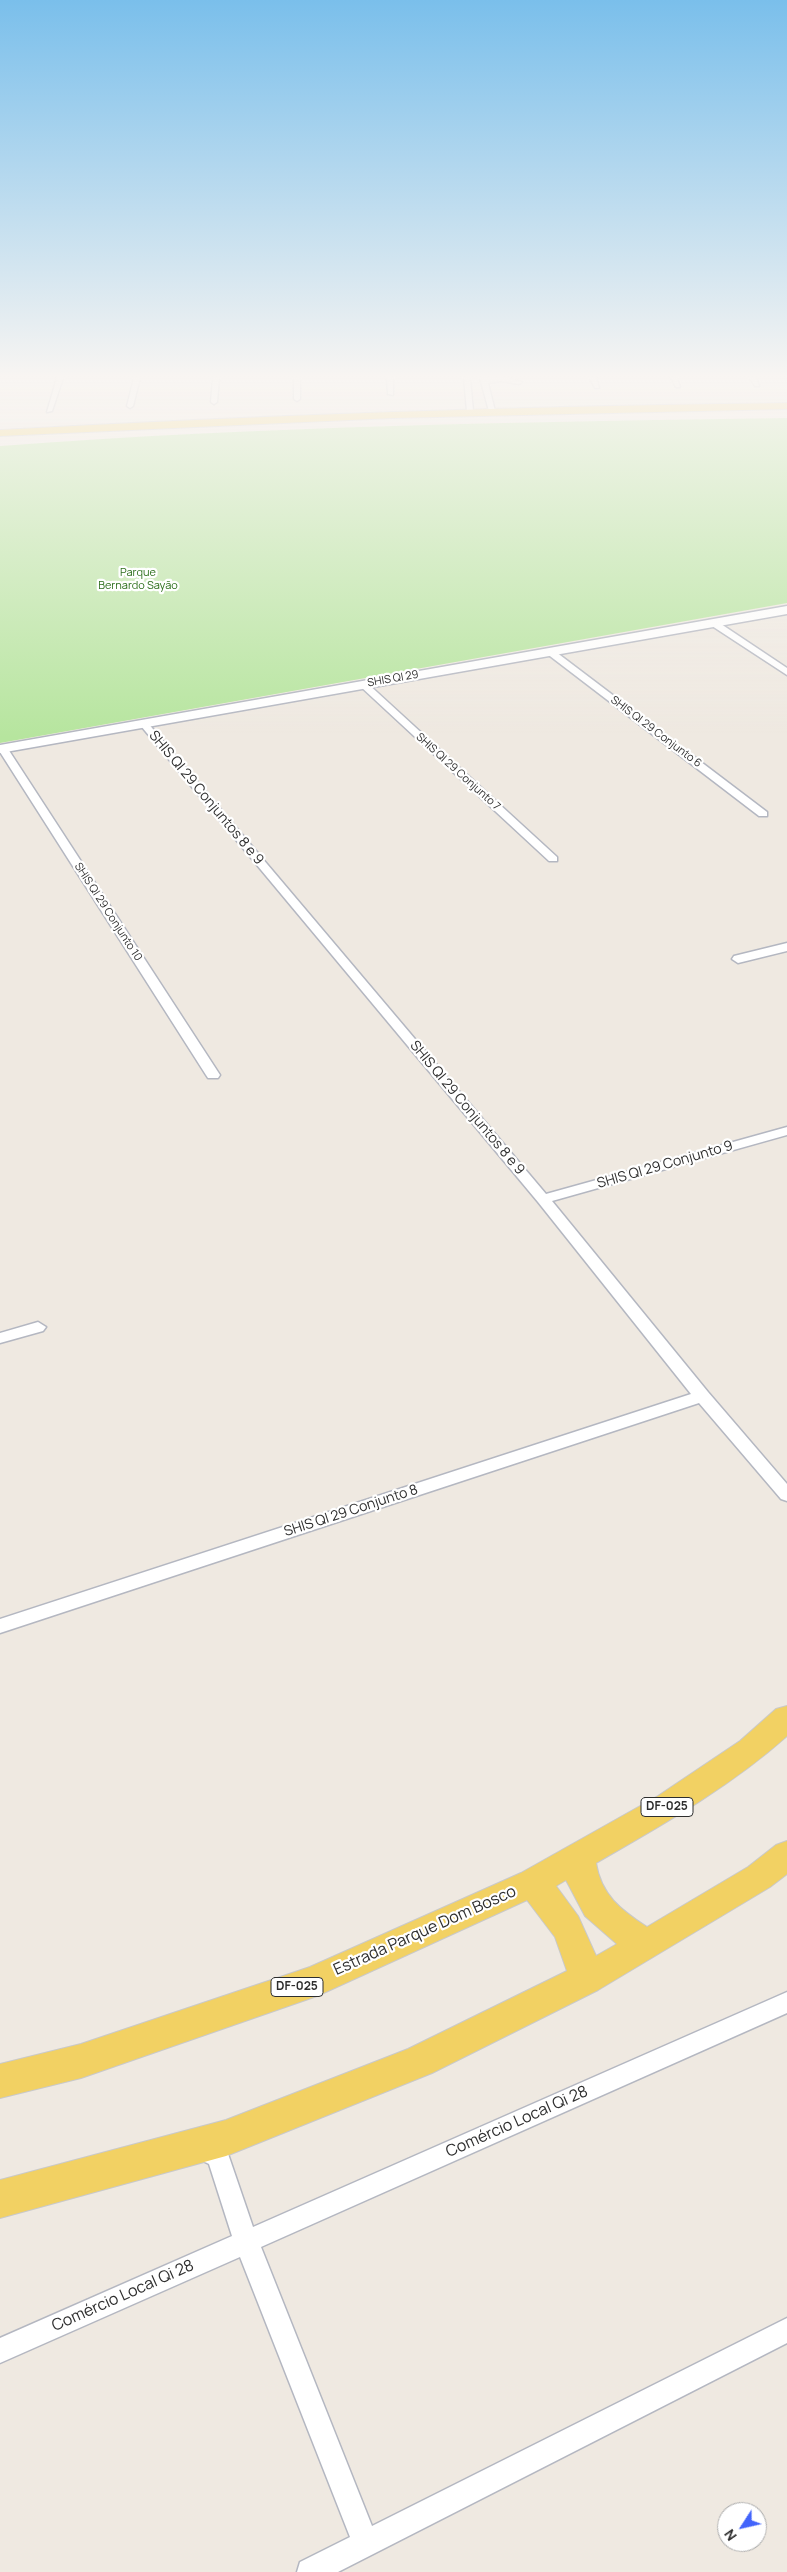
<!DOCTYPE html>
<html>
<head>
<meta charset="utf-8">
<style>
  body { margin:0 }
  #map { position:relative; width:787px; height:2572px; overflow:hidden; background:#efe9e1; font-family:Manrope,sans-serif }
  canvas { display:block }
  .north { position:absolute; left:717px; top:2502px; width:50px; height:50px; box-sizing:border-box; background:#fff; border:1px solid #ababab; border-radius:50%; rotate:235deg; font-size:14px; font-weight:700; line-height:20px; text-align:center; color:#2e2e2e }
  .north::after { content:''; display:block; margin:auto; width:18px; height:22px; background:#4264fb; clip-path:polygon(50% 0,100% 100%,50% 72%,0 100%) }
</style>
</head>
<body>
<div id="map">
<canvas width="787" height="2572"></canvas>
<div class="north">N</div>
</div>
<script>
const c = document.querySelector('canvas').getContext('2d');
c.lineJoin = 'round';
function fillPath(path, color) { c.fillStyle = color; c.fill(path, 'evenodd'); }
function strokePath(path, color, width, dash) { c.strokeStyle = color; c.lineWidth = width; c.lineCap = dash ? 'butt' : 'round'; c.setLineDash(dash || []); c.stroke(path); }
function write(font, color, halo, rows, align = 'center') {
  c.font = font + ' Manrope,sans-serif'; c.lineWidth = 4.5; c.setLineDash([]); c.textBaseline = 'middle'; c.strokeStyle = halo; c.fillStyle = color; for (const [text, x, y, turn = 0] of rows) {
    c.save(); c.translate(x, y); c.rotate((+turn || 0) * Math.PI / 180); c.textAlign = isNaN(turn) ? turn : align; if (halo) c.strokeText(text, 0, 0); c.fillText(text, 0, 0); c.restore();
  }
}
const green = new Path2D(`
  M787,418V603L0,743V446C262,426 525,422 787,418Z`);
const street = new Path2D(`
  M57,378H63L52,411L47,412Z
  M134,378H140L133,406L130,408L127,406Z
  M213,378H219L217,402L214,404L211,402Z
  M294,378H300V399L297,401L294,399Z
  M387,378H393V395L388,394Z
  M464,378H470L473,411L470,413L467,411Z
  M480,378H507L522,382L519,384L501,381L488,383L495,411L492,413L489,411Z
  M590,378H596L599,388H595Z
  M671,378H677L680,387H676Z
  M750,378H756L759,386H755Z
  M709,620H715L787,668V675L709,624Z
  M546,649H552L767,812V816H759L546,653Z
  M360,682H366L557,857V861H549L360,686Z
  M141,722H147L546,1194L787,1127V1135L552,1201L708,1392L787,1484V1501L781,1499L699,1403L0,1633V1619L691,1394L538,1202L141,726Z
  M0,747L8,749L220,1075L218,1078H208L206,1075L0,752Z
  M787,943V951L738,963L732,959L734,956Z
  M38,1322L46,1327L43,1331L0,1343V1333Z
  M787,1992V2013L261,2247L372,2526L787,2318V2343L338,2572H297L300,2562L350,2537L240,2257L0,2363V2338L232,2236L209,2164L193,2156L190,2148L193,2140L201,2137L226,2148L253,2227Z`);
const secondary = new Path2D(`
  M787,606V614L0,753V745Z`);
const primary = new Path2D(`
  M787,403V409L393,418L0,436V430C262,415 524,406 787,403Z
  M787,1706V1736C730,1787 662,1825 596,1863C601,1895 621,1910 647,1927L748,1867L776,1845L787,1841V1874L770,1887L598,1990L432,2073L226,2156L0,2218V2180L226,2120L408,2049L567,1971L555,1937L527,1900L317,1996L81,2078L0,2098V2064L81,2044L310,1967L521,1873L658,1796L740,1741L776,1709ZM566,1880L585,1916L617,1944L596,1956L578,1916L556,1886Z`);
const farParknames = [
  ["Parque",138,573],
  ["Bernardo Sayão",138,586]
];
const farStreetnames = [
  ["SHIS QI 29",393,679,-10],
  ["SHIS QI 29 Conjunto 6",656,732,37],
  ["SHIS QI 29 Conjunto 7",458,772,42],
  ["SHIS QI 29 Conjunto 10",108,912,57]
];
const shields = [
  [667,1807,52],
  [297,1987,52]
];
const shieldNames = [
  ["DF-025",667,1807],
  ["DF-025",297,1987]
];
const streetNames = [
  ["SHIS QI 29 Conjuntos 8 e 9",206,798,50],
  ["SHIS QI 29 Conjuntos 8 e 9",467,1108,50],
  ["SHIS QI 29 Conjunto 9",665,1165,-16],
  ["SHIS QI 29 Conjunto 8",351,1511,-18]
];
const nearStreetnames = [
  ["Estrada Parque Dom Bosco",425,1931,-24],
  ["Comércio Local Qi 28",517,2122,-24],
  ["Comércio Local Qi 28",123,2296,-24]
];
fillPath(green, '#b6e59e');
strokePath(street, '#b4b7c1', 3);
strokePath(secondary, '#b4b7c1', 3);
strokePath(primary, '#c9c9c9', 2);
fillPath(street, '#fff');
fillPath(secondary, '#fff');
fillPath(primary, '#f2d163');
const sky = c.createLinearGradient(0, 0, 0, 738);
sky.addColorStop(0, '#7abfeb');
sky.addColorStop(0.51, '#f8f5f2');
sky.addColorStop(1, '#f8f5f200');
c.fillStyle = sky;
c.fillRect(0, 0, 787, 738);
write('11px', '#2c6e1b', '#fff', farParknames);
write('11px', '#2e2e2e', '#fff', farStreetnames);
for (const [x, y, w] of shields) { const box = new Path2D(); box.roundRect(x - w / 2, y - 9.5, w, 19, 4); c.fillStyle = '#fff'; c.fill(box); strokePath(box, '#2e2e2e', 1); }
write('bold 12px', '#2e2e2e', null, shieldNames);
write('14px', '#2e2e2e', '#fff', streetNames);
write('16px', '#2e2e2e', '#fff', nearStreetnames);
</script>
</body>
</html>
